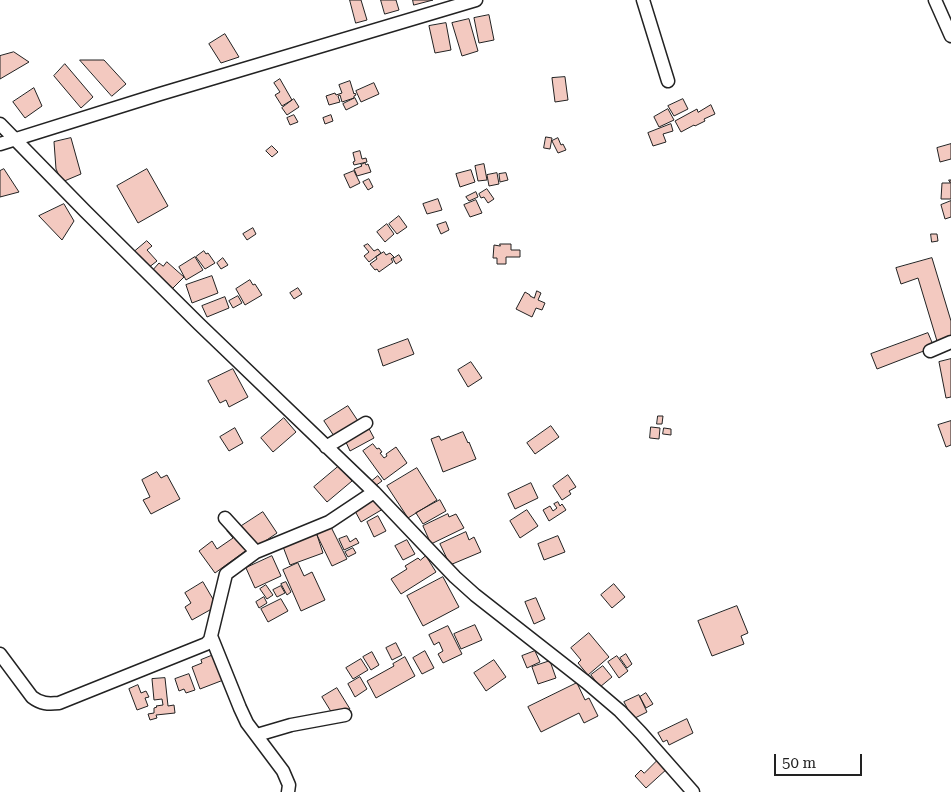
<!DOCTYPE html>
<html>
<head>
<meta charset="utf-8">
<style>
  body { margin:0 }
  #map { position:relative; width:951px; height:792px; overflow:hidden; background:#fff; font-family:"Roboto Serif",serif }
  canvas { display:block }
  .scale { position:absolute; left:774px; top:754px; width:88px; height:22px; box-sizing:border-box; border:2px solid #222; border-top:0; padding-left:6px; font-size:15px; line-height:18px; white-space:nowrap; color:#222; -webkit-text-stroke:4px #fff; paint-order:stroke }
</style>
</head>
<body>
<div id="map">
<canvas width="951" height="792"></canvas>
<div class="scale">50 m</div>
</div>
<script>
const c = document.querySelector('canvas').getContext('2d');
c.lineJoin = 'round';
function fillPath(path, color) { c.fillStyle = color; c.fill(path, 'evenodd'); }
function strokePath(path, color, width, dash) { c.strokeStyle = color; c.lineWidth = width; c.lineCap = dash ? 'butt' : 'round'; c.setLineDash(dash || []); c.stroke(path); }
const building = new Path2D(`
  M350,0H361L367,20L356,23Z
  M381,0H396L399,10L385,14Z
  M413,0H433L414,5Z
  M489,15L494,40L479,43L474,18Z
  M469,19L478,51L462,56L452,23Z
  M446,23L451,50L435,53L429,26Z
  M225,34L239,57L221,63L209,44Z
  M14,52L29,62L0,79V56Z
  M80,60H104L126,84L112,96Z
  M65,64L93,97L81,108L54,76Z
  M565,77L568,100L555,102L552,78Z
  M280,79L292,100L282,106L275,95L280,92L274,83Z
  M350,81L354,94L355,93L356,95L354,96V98L342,102L340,95L338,96L340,102L329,105L326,96L335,93L336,95L342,93L339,85Z
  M374,83L379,94L361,102L356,91Z
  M34,88L42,106L25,118L13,102Z
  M355,98L358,104L346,110L343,104Z
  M294,99L299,107L287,115L282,108Z
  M683,99L688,109L674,116L668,106Z
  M711,105L715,114L704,119L705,121L695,126L694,125L681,132L675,121L697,109L698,112Z
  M668,109L674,120L659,127L654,117Z
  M294,115L298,122L290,125L287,118Z
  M331,115L333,121L325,124L323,118Z
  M671,124L673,131L663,134L666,142L653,146L648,133Z
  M546,137L552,138L550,149L544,148Z
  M71,138L81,174L62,182L56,169L54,142Z
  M558,138L561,145L563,144L566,150L558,153L552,141Z
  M951,144V159L940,162L937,148Z
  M272,146L278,152L272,157L266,151Z
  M360,151L362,159L366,158L367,162L354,165L353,162L355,161L353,153Z
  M365,163L366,165L368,164L371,172L357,176L354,169L362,166L361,165Z
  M484,164L487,180L478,181L475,166Z
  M4,169L19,192L0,197V171Z
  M147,169L168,206L138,223L117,186Z
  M471,170L475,182L460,187L456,174Z
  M354,171L360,183L350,188L344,175Z
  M497,173L499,184L489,186L487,175Z
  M506,173L508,180L500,182L499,174Z
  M369,179L373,187L368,190L363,182Z
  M949,180H951V199H941L942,183H950Z
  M487,189L494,199L488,203L484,197L481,198L479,194Z
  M476,192L478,197L469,201L466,197Z
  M438,199L442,210L427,214L423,204Z
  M476,200L482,213L470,217L464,205Z
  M951,201V217L945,219L941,205Z
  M64,204L74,221L62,240L39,216Z
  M399,216L407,227L397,234L389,224Z
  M446,222L449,230L441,234L437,225Z
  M387,224L394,234L385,242L377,232Z
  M253,228L256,234L247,240L243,234Z
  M931,234H937L938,241L932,242Z
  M147,241L152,246L147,250L157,261L148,268L134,252Z
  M368,244L374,251L378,249L381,253L369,262L364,256L369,252L364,246Z
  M500,244H511V250H520V257H506V264H497V258H493L494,245L500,246Z
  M204,251L206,254L208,253L215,263L205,269L196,257Z
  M384,252L386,255L390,253L394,257L391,259L393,262L379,272L377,269L375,270L370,264L377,259L376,257Z
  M399,255L402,260L396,264L393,259Z
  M195,257L203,270L186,280L179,267Z
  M223,258L228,265L221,269L217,263Z
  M932,258L951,321V337L937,341L918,278L901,284L896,268Z
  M167,262L184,277L170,291L151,272L159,263L163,266Z
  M212,276L218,293L192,303L186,285Z
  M250,280L253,285L255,284L262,295L245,305L236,289Z
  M298,288L302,294L294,299L290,293Z
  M537,291L541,293L538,300L545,303L542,310L536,308L532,317L516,309L525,292L530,295V296L534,298Z
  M238,296L242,303L233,308L229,301Z
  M225,297L229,308L207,317L202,306Z
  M928,333L934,347L877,369L871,354Z
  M408,339L414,354L383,366L378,350Z
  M951,359V397L946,398L939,362Z
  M471,362L482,378L468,387L458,370Z
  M233,369L248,397L229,407L226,400L220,403L208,381Z
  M348,406L358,421L334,436L324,421Z
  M658,416H663L662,424H657Z
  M284,418L296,432L273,452L261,438Z
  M951,421V445L946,447L938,425Z
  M367,425L374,438L350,451L345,440Z
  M551,426L559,437L535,454L527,443Z
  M651,427L660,428L659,439L650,438Z
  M235,428L243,443L229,451L220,437Z
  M664,428L671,429V435L663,434Z
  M463,432L468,443L469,442L476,459L443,472L431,439L439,436L441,440Z
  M373,444L377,449L379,448L382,452L380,453L384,458L387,456L386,454L396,447L407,463L384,480L363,451Z
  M339,466L352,481L327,502L314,487Z
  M417,468L437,500L408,518L387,486Z
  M157,472L161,478L167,475L180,499L151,514L143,500L150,497L142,480Z
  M568,475L576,487L569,491L571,494L562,500L553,486Z
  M378,476L382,481L375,486L372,481Z
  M531,483L538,498L515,509L508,494Z
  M377,499L383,509L361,522L355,511Z
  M440,500L446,511L423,524L416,513Z
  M558,502L560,506L562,504L566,510L549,521L543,510L550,506L553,511L557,508L554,504Z
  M527,510L538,526L520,538L510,521Z
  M263,512L277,533L255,548L240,527Z
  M448,514L449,517L456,514L464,528L431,544L423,526Z
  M378,516L386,531L374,537L367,522Z
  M232,527L248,549L215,573L199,551L212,541L217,549L233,538L227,531Z
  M331,527L347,559L332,566L316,533Z
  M316,532L323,553L290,565L282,544Z
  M466,532L469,540L474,537L481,552L450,565L440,544Z
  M347,536L350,542L356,538L359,543L344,550L339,539Z
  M558,536L565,552L544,560L538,544Z
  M407,540L415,554L403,560L395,546Z
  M353,548L356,553L348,557L345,552Z
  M272,556L281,576L255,588L246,568Z
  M426,556L436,572L401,594L391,579L407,569L405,566L418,558L420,560Z
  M298,563L304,576L312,572L325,600L301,611L283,570Z
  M443,577L459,607L423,626L407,596Z
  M203,582L217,606L192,620L185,607L191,603L185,593Z
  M286,582L291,592L287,595L281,584Z
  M614,584L625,597L612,608L601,595Z
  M266,585L273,595L267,599L260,589Z
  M281,586L285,593L277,597L273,590Z
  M264,597L267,603L259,608L256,602Z
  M536,598L545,619L534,624L525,602Z
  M281,599L288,611L268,622L261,609Z
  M737,606L748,633L741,636L744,644L712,656L698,621Z
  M475,625L482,640L461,649L454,634Z
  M448,626L462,654L443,663L438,654L443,651L439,642L434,645L429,635Z
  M589,633L609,657L588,675L578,663L581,660L571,648Z
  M396,643L402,655L392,660L386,648Z
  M425,651L434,668L422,674L413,658Z
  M535,651L540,662L527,668L522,656Z
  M372,652L379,665L371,670L363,657Z
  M216,654L226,679L200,689L192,667L202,663L201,660Z
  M626,654L632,664L627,668L620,658Z
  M617,656L628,671L619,678L608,662Z
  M405,657L415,676L376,698L367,681L394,666L393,664Z
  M361,659L368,670L353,679L346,668Z
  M494,660L506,677L486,691L474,673Z
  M550,661L556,678L538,684L532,667Z
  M603,666L612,677L600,687L591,675Z
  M189,674L195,690L186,693L184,689L179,691L175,679Z
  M360,677L367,689L355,697L348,684Z
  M165,678L168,706L174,705L175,713L156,715L157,718L150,720L148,714L154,713V708L157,707L156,706L163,705L162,699L154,700L152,679Z
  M577,683L585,700L589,698L598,716L584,723L579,713L541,732L528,707Z
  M138,685L141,693L146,691L149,697L145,698L148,706L137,710L129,689Z
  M337,688L350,709L335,718L322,697Z
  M646,693L653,704L646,708L640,697Z
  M639,695L647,712L633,719L624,702Z
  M687,719L693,733L669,745L667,740L663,742L658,733Z
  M659,759L668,768L646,788L635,776L641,770L644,773Z`);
const minor = new Path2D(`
  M643,0L668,81
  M935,0L951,36
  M0,124L85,211L199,324L374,492L455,577L475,595L586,682L620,711L641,733L693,792
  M0,144L160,94L476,0
  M930,351L951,342
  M326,447L366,423
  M225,518L256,552L329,522L374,492
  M211,636L240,708L247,723L283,771L289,785L288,792
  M0,654L32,697C41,704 48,704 59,703L206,644L210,640L211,636L226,574L256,552
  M257,735L291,725L345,715`);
fillPath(building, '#f3c9c0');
strokePath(building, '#222', 1);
strokePath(minor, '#222', 15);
strokePath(minor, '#fff', 12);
</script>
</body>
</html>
